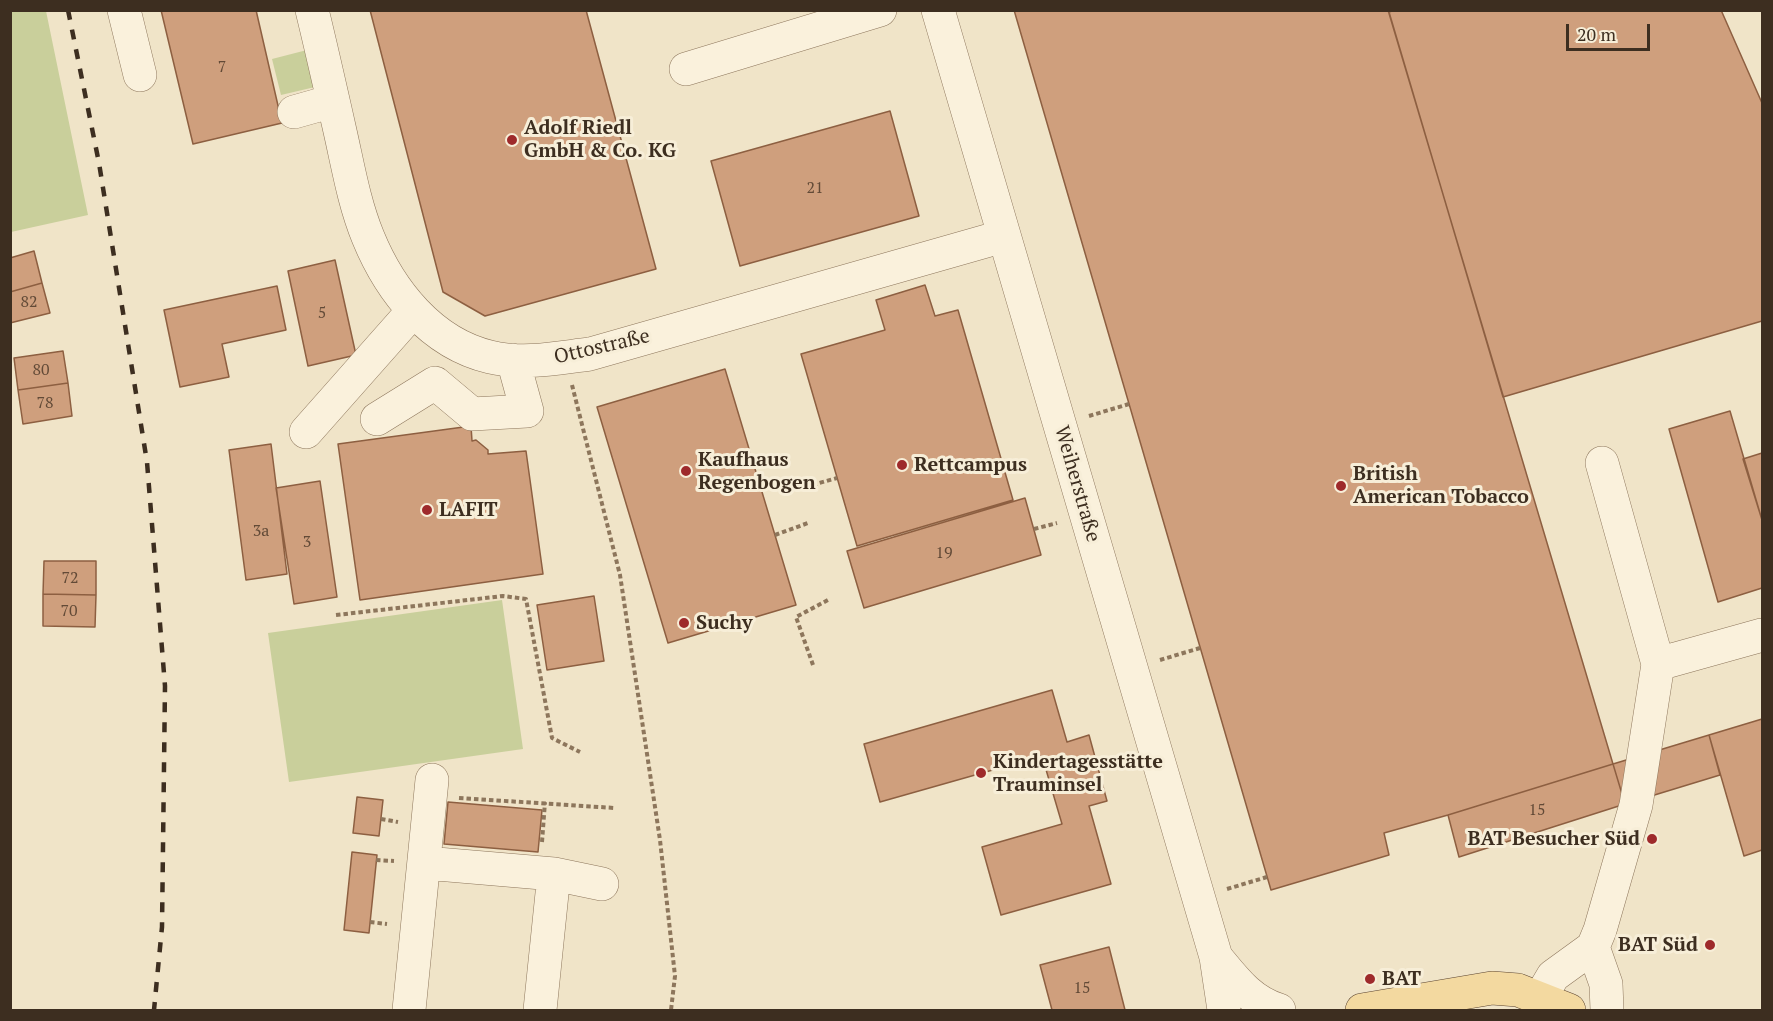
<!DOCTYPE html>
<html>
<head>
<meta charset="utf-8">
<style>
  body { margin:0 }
  #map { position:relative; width:1773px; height:1021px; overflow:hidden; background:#f0e4c8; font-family:"PT Serif",serif }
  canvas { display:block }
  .frame { position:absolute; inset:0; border:12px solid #3d2e20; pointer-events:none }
  .scale { position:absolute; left:1566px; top:24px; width:84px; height:27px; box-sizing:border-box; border:3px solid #3d2e20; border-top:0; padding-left:8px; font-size:18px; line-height:21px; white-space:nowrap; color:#3d2e20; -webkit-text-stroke:4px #f7eed8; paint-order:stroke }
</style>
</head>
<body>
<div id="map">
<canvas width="1773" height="1021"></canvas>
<div class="frame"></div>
<div class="scale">20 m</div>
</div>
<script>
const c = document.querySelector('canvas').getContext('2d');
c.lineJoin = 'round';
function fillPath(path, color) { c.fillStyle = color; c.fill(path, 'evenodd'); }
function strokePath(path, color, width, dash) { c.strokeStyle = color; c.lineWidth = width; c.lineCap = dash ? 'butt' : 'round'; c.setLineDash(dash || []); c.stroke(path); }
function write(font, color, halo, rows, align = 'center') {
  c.font = font + ' "PT Serif",serif'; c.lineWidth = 6; c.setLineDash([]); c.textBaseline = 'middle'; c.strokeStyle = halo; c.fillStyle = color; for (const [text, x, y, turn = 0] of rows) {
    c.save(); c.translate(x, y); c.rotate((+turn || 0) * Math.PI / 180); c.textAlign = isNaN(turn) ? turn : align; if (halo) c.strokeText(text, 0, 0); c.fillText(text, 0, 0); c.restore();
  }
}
const green = new Path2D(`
  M10,11H46L88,215L11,232Z
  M307,50L315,87L281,95L272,59Z
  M502,600L523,749L289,782L268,633Z`);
const building = new Path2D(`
  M161,10H256L282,123L193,144Z
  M370,10H586L656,269L485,316L443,292Z
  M1014,10H1388L1613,764L1448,815L1384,833L1389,855L1271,890Z
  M1395,10H1721L1762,103V321L1503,397L1389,12Z
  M890,111L919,216L740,266L711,161Z
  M34,251L42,283L10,292V258Z
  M335,260L356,355L308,366L288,271Z
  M42,283L50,313L10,323V292Z
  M925,285L935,316L958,310L1013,500L857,546L801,354L885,330L876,300Z
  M277,286L286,330L222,344L229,377L180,387L164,310Z
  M63,351L68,383L18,390L14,358Z
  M725,369L796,605L668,643L597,407Z
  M68,383L72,416L23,424L18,390Z
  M1730,411L1762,520V588L1718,602L1669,429Z
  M471,426L472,441L476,440L488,450V454L526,451L543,574L360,600L338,444Z
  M271,444L287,574L246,580L229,450Z
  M1762,453V520L1743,459Z
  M320,481L337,597L294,604L276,488Z
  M1025,498L1041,555L864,608L847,551Z
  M44,561H96V595L43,594Z
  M43,594L96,595L95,627L43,626Z
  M594,596L604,661L547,670L537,605Z
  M1052,690L1067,742L1089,735L1107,801L1089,806L1111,884L1001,915L982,847L1062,824L1042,756L880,802L864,744Z
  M1762,719V850L1744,856L1709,735Z
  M1709,735L1720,775L1625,804L1613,764Z
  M1613,764L1625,804L1459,857L1448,815Z
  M357,797L383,800L379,836L353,833Z
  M448,802L542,810L538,852L444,844Z
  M352,852L377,855L369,933L344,930Z
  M1109,947L1125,1010H1052L1040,965Z`);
const path = new Path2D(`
  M572,385L620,575L660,840L675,976L671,1010
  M1089,416L1129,404
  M798,489L837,478
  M1034,529L1057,523
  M775,535L808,523
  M336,615L503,596L526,599L552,738L580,752
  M1160,660L1200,648
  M813,665L796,617L828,600
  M459,798L615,808
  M381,819L398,822
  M542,842L545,802
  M376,860L394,861
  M1227,889L1267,877
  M370,922L387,924`);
const minor = new Path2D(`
  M124,10L140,75
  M312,10C322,51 331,91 340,131C348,166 354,203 368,237C390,291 431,343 490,357C524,365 556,358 590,354L1004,236
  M938,10L1216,957L1224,1010
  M686,69L880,10
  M294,112L333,101
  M377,419L435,383L472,414L527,411L513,360
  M306,432L413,311
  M1602,463L1658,664
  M425,863L554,874L602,884
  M1593,947L1606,984L1607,1010
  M1216,957C1235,980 1250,1001 1279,1010
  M1540,998L1553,976L1593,947L1600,930L1636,805L1658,664L1762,635
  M409,1010L432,780
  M540,1010L554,874`);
const major = new Path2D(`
  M1362,1010L1492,988L1518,990L1569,1010`);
const rail = new Path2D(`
  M68,10L99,163L147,462L165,686L162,927L154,1010`);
const markers = [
  [512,140,6,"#9e2a2b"],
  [902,465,6,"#9e2a2b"],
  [686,471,6,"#9e2a2b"],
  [1341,486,6,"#9e2a2b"],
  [427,510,6,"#9e2a2b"],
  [684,623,6,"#9e2a2b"],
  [981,773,6,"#9e2a2b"],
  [1652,839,6,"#9e2a2b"],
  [1710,945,6,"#9e2a2b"],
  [1370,979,6,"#9e2a2b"]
];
const numberNames = [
  ["7",222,67],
  ["21",815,188],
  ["82",29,302],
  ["5",322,313],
  ["80",41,370],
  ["78",45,403],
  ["3a",261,531],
  ["3",307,542],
  ["19",944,553],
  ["72",70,578],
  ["70",69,611],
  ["15",1537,810],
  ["15",1082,988]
];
const poiNames = [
  ["Adolf Riedl",524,128],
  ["GmbH & Co. KG",524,151],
  ["Kaufhaus",698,460],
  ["Regenbogen",698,483],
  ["Rettcampus",914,465],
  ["British",1353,474],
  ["American Tobacco",1353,497],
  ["LAFIT",439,510],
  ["Suchy",696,623],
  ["Kindertagesstätte",993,762],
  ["Trauminsel",993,785],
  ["BAT Besucher Süd",1640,839,"right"],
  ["BAT Süd",1698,945,"right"],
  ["BAT",1382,979]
];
const streetNames = [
  ["Ottostraße",602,347,-13],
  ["Weiherstraße",1077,484,74]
];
fillPath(green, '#c9cf9b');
fillPath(building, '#cf9f7d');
strokePath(building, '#8d5f41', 1.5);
strokePath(minor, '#8d765c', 34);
strokePath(major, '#5b4430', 34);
strokePath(path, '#8d765c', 4, [4.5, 3]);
strokePath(minor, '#faf1dc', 33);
strokePath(major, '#f3d9a0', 33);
strokePath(rail, '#3d2e20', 4.5, [10, 10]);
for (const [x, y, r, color] of markers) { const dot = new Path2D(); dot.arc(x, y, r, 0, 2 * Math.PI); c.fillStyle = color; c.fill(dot); strokePath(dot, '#f7eed8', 2); }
write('16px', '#624a37', null, numberNames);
write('bold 20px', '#3d2e20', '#f7eed8', poiNames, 'left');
write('20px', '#3d2e20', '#f7eed8', streetNames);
</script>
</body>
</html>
